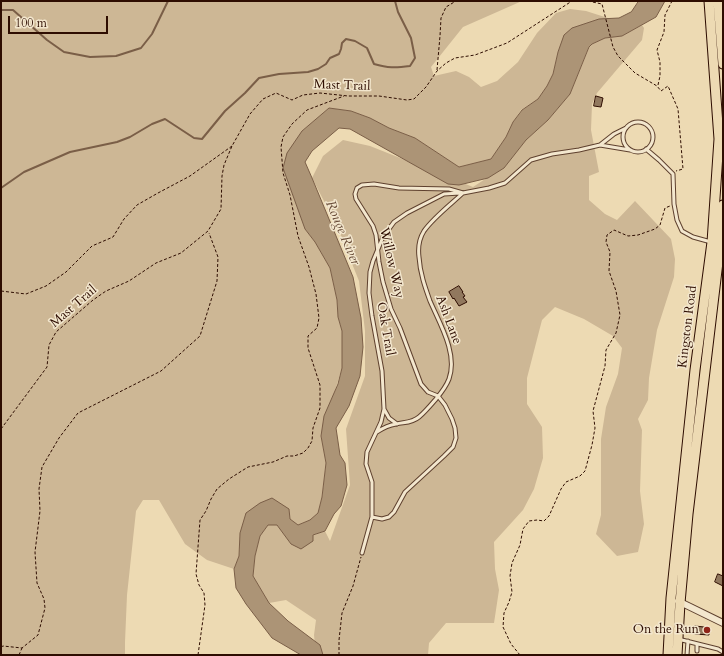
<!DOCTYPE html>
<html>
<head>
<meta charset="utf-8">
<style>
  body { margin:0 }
  #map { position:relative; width:724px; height:656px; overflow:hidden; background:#eddab3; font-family:Cardo,serif }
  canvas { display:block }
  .frame { position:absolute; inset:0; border:2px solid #2e0d01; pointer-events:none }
  .scale { position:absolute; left:8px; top:16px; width:100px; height:18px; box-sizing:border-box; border:2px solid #2e0d01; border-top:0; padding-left:5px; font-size:12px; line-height:14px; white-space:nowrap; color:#2e0d01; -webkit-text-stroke:3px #f3e7ce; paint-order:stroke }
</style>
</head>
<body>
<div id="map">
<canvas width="724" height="656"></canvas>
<div class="frame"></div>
<div class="scale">100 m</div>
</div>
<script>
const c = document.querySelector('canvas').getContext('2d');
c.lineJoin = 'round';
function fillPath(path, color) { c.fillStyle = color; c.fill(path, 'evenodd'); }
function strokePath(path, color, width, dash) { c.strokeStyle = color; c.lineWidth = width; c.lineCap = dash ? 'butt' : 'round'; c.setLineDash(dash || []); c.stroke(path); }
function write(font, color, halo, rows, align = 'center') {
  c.font = font + ' Cardo,serif'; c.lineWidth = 3; c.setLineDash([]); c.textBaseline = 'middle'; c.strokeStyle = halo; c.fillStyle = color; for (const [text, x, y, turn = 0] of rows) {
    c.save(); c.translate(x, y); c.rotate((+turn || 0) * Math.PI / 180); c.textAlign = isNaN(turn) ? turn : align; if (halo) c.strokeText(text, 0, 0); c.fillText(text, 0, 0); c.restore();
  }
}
const green = new Path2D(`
  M1,1H522L463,27L431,67L434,76L456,71L469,77L481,87L497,81L518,62L537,33L556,13L570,9L586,11L611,19H599L558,52L553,74L547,86L538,99L521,110L513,122L506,137L491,159L459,167L415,138L389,128L370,118L351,111L329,108L302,131L305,229L315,242L330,268L337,300L338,317L342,331V368L321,436L326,463L322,497L318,513L310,520L298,525L290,519L289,509L240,533L239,556L234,569L207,560L185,544L159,500H143L136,511L127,595L125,642V655H1Z
  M642,25L644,28L642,40L597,93L592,104L591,130L599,172L589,176V200L605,214L617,220L635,201L671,239L675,259L674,277L657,330L649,378L648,400L638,419L642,430L640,491L644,524L638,552L617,556L596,534L601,515V439L606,407L618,374L622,348L613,336L584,319L555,307L542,320L527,378V404L542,427L543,458L534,489L523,510L494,542L495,569L499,590L494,623H446L429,643L428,655H316L314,635L316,620L286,600L269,603L253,576L255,556L260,536L268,525L277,524L291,544L325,531L330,541L350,485L346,429L365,376V331L359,281L337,226L312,178L323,156L343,140L370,146L473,187L505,166L526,140L548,120L570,94L589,48L592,44L605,38L622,36Z`);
const water = new Path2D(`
  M639,1H665L656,17L622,36L605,38L592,44L589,47L570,94L548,120L526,140L504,168L488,178L459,185L448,184L350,129L339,128L312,151L305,162L312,178L353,277L361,318L363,347L360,376L349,406L336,428L340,455L345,463L347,485L341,506L334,514L325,531L313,535V541L301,549L291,544L277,525H268L260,536L255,556L253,576L269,603L288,621L320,645L323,655H301L272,638L246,604L236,588L234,569L239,556L240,533L246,513L260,503L272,498L289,509L290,519L298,525L310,520L318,513L322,497L326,463L321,436L324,416L338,384L342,368V331L338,317L337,300L330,268L315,242L305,229L283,168L287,153L302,131L329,108L351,111L370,118L389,128L415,138L459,167L491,159L506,137L513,122L522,110L538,99L547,86L553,74L558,52L564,35L572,28L599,19L619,18L631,12Z`);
const stream = new Path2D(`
  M1,10H13L47,40L64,52L90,57L116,56L141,48L152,34L168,1
  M1,188L24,172L70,152L117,142L130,137L152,124L165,119L194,138L202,139L225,111L245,93L259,78L279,74L308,72L318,69L326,64L330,58L339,54L341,49L342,43L346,39L355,41L367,48L374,64C388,68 395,68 410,66L415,58L411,38L398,12L395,1`);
const building = new Path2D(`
  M596,96L603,98L601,107L594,106Z
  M459,286L463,292H462L465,296L463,297L467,302L459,306L454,298L453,299L449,292Z
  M718,574L723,576V586L715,582Z
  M695,626L704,627L709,629V635L695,634Z`);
const path = new Path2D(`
  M588,1L602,4L613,47L618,56L635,73L657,86L661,91L668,86L678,109L683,169L676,171
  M437,70L440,36L441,18L446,7L456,1
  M658,85L660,76V62L657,50L664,32L665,15L672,1
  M1,291L26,294L46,286L66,272L92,246L113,237L124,219L137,205L158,193L190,176L232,146
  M1,429L47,367L49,345L56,332L93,300L106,291L129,281L156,263L181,253L208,231L221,209L222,176L224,165L232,146L250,114L263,99L276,93L292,100L303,95L320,93L348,96H379L407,100L414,99L426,87L437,71L446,63L455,58L475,55L507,43L572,1
  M1,647L3,646L22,648L38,635L45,608L44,599L37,583L35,552L40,511L39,489L42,467L59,438L78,413L161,371L200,336L217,281L218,257L209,233
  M19,655L22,648
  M198,655L205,605L204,593L199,585L196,574L200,520L206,511L211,499L217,489L229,479L248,467L273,462L287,456H294L303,453L308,448L312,441L313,428L320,408V385L308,348V336L317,328L319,318L316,294L309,267L298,236L290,195L283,173L281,147L283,137L292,124L307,110L344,96
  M339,655V640L342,613L353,586L361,557
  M520,655L511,644L503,627L504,613L509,602L512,592L510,576L512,563L520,545L523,529L529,521L537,520L544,521L549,516L561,489L566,482L580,476L585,471L592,445L595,428L593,411L605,366L606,350L616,333L620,315L616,291L609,271L610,252L606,242L607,235L614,230L628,236L638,235L655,229L660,225L665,208L670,206`);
const service = new Path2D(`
  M623 137a15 15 0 1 1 30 0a15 15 0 1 1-30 0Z
  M626,128L614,134L600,145L630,150
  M646,149L659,160L673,174L674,204L677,220L682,231L693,237L711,242
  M384,409L389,418L397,424
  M377,432C383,428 389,425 396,424C405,422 412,423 419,417C425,412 430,406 436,399C441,393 446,387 449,379C458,354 440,324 430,301C425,287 420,273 419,257C418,249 419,239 424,231C433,218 451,204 463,193
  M372,517L382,519L389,517L394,512L405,492L444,456L453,447L456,438L455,428L452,419L445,405L438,396L428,392L421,384L400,328L391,309L383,282L379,262L376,235L373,226L356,199L355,194L357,188L362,185L374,184L399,188L449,189L463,193L489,188L505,183L531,160L552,154L579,150L600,145
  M362,553L372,517V482L366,464L367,452L381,422L384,409L382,371L372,316L369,293L370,272L373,261L383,237L394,222L407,213L444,194L460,193
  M679,641L682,640L718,649L723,652
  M697,644V651
  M687,655L688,641`);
const minor = new Path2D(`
  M678,601L723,623`);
const primary = new Path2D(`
  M718,1L723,64
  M668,655L671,598L695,370L712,242L719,139L709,1
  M677,655L680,603L688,514L720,245L723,205`);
const markers = [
  [707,630,4,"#8f2418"]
];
const streetNames = [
  ["Mast Trail",342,86,2],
  ["Willow Way",391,263,77],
  ["Mast Trail",74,307,-41],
  ["Ash Lane",448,320,69],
  ["Kingston Road",688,327,-83],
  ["Oak Trail",385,329,80]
];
const poiNames = [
  ["On the Run",699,630]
];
const waterNames = [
  ["Rouge River",342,233,67]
];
fillPath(green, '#cdb795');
fillPath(water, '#ac9476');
strokePath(water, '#7a5e47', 1);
strokePath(stream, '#7a5e47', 2);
fillPath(building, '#91785e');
strokePath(building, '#2e0d01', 1);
strokePath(service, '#5e402e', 5);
strokePath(minor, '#5e402e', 8);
strokePath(primary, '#2e0d01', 11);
strokePath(path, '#2e0d01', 1, [3, 2]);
strokePath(service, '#f3e7ce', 3);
strokePath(minor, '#f3e7ce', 6);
strokePath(primary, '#eddab3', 9);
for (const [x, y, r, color] of markers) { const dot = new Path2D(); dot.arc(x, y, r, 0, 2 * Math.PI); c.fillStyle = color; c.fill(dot); strokePath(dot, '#f3e7ce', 1.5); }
write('13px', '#2e0d01', '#f3e7ce', streetNames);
write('13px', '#2e0d01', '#f3e7ce', poiNames, 'right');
write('italic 14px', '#674a36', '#f3e7ce', waterNames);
</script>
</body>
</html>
